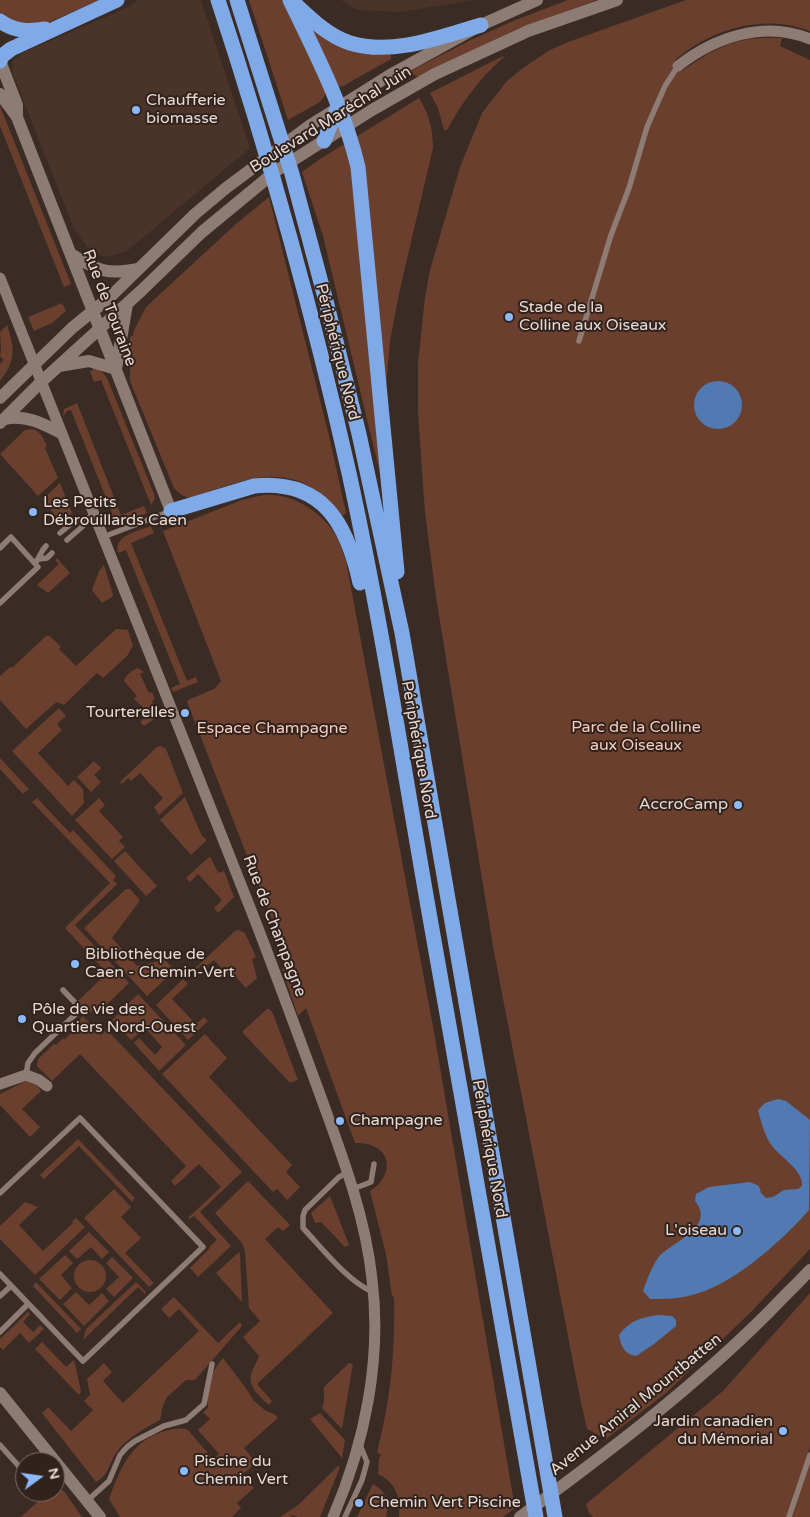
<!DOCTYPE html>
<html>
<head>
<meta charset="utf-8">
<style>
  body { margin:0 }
  #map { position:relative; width:810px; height:1517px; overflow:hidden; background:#3b2b25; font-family:"Varela Round",sans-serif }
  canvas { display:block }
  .north { position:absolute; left:15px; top:1452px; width:50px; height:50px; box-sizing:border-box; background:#31221c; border:1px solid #796c66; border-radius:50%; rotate:76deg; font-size:14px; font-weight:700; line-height:20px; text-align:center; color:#e5dad6 }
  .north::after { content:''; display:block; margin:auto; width:18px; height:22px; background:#8bbafc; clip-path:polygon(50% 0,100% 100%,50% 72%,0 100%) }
</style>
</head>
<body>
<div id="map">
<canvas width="810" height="1517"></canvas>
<div class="north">N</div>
</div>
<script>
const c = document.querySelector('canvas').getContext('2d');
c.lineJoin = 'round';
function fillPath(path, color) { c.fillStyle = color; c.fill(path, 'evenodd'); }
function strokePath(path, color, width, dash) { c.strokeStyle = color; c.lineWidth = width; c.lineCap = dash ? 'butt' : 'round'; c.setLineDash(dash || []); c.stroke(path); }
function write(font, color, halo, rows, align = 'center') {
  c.font = font + ' "Varela Round",sans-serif'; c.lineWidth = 4; c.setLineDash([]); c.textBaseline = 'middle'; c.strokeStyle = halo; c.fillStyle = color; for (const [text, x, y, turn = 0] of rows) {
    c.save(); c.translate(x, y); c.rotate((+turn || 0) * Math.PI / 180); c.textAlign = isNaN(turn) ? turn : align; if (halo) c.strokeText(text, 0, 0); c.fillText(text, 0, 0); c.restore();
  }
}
const built = new Path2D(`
  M138,0H201L250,148L127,251L108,257L92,253L74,229L13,74L12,62L22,53L131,6Z
  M341,0H475L400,12L357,10Z`);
const green = new Path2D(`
  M0,0H100L47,23L20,26L0,14Z
  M249,0H282L328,91L320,102L288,120Z
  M568,0H597L517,29L418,77L408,72L473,39L513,21Z
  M686,0H810V31C764,13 711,29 675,60L682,71C717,46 738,36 782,38L780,46L810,60V1249L750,1313L666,1393L606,1439L587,1429L579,1393L494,952L436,597L425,513L418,413V363L425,297L430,270L460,167L482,113L507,81L523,68L550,50L568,42Z
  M309,28L391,54V59L343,86L337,87Z
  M503,56L504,57C480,78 462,102 447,130H444L438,108L430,93Z
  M419,98C429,114 433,129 433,148L400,289L390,341L382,432V482L323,236L302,172L320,159Z
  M0,106L71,284L64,287L0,126Z
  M269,197L330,440L346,513L343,516C328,500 313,484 291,479C264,472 238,482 213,490C205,493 194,498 187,497C182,496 178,492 174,488L130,381V337L133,336L134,330L146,307L236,224Z
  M62,303L66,311L52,323L34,331L28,317Z
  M7,325C15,348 16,361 0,381V364L4,360L0,356L1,351L0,332Z
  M93,365L97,366L107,378L154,494L155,499L151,505L101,380L94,382L90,371L93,370Z
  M77,403L121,515L144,506L147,513C134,518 113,532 104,516L112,513L71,410L67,411L63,416L64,409Z
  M32,429C41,431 43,438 47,446L45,448L58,478L38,496L0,454L25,430Z
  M60,483L72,513L62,523L42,500Z
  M263,495C293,493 323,512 338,539C341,545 343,554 346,561L434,1032L515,1508L503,1517H399C401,1497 396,1483 378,1474L379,1459L381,1455L377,1452C391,1397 395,1354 394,1297L392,1296L386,1254L370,1191C392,1178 394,1150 367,1144C363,1143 359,1143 355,1143L306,1008L298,1016L282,969L289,963L187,702L188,700L214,689L221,681L163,531L242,500Z
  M151,526L154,533L131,543L187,681L196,677L198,682L173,692L171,688L180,684L126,550L118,553C113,535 139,531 151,526Z
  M57,558L70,573L48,593L37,585L59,564L55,560Z
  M104,565L113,595L112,597L102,603L92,590L99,571Z
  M116,629L128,630L133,646L127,656L103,678L97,673L64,705L57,702L54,704L26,729L0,700V676L9,668L13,667L46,636H50L61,647L59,649L76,666Z
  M138,668L144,672L140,674L149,693L152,692L155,699L152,701L155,708L158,707C160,717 151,721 144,726L140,722L149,713L134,699L137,696L124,681C125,676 133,669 138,668Z
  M59,708L66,716L57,724L62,730L38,753L68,786L74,780L83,789L84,803L72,816L12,751Z
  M161,746L166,749L183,793L159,815L154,807L163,798L140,773L131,781L128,778L122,784L120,782L157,747Z
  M0,758L29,789L23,794L0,769Z
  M94,761L101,768L94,775L101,782L91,792L77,777Z
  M185,797L202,836L207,840L191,855L160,820Z
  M37,798L70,833L73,830L116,876L113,880L117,884L75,925L129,983L102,1009L98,1005L90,1013L78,1001L107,973L65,928L110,883L32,802Z
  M99,798L105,805L99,811L123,837L119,841L125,847L112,859L75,820Z
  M125,851L157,886L146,896L114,861Z
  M209,857L211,858L218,873L224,871L234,897L218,913L214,908L222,900L198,874L190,882L186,878Z
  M126,889H130L139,899V902L112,938L137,966L165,960L175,970L147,996L84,928Z
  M239,930L245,933L256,957L252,959L257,978L246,988L233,974L230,977L214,960L205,967L202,964L194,972L192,971L235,931Z
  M183,979L188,984L172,999L196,1024L204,1017L208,1021L188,1040L156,1005Z
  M138,994L186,1045L159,1071L134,1043L139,1038L155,1055L162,1047L145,1028L131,1040L112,1020Z
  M267,1009H270L273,1014L298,1080L290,1083L243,1033V1031Z
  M83,1016L101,1035L107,1030L242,1172L200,1212L231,1246L198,1277L190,1268L210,1248L209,1247L217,1240L194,1216L189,1219L188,1218L221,1187L199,1164L175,1186L171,1181L186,1166L80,1054L52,1081L37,1066L38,1059L54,1044L56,1045L63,1038L64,1040L74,1031L71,1028Z
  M205,1034L227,1058L209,1077L292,1165L286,1172L300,1187L287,1200L277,1189L273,1192L162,1074Z
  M26,1081L37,1086L41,1091L22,1109L40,1127L30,1137L0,1105V1094Z
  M78,1139L135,1198L132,1202L79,1146L44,1179L40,1175Z
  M248,1181L290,1225L283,1231L278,1227L265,1239L333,1313L257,1384L272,1401L269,1405C261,1398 248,1387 251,1375C252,1369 257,1362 259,1356L243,1337L260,1321L249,1308L245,1251L242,1243L215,1213Z
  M114,1189L131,1207L121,1217L141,1238L125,1253L154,1283L149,1287L84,1218Z
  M330,1196L349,1245L345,1247L321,1222L315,1223L311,1213L313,1211Z
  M25,1202L38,1207L19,1225L43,1251L73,1223L72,1221L76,1218L85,1227L35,1275L0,1239V1226Z
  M89,1232L109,1252L102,1259L91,1247L77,1259L69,1251Z
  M239,1252L240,1254L242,1302L216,1273Z
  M65,1255L73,1263L61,1275L72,1288L60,1300L39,1279Z
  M112,1257L133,1278L114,1297L106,1289L119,1277L106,1263Z
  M74 1276a16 16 0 1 1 32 0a16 16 0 1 1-32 0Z
  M36,1282L81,1329L77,1333L33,1286Z
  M136,1282L146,1292L145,1294L138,1287L83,1340L86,1329Z
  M76,1292L89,1305L102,1293L109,1301L84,1326L63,1304Z
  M810,1293V1447L787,1517H593L589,1513L586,1504L723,1391Z
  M174,1297L218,1343L240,1322L242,1326L195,1380H186L167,1397L163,1405L160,1420C144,1429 130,1436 118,1450C110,1460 109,1476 96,1482L42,1413L48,1407L71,1431L93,1410L84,1401L90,1395L87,1379L104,1363L112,1372L103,1381L123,1403L199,1331L179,1309L169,1318L161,1309Z
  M28,1312L30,1314L23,1322L33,1332L40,1325L44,1329L29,1343L20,1333L3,1350L0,1347V1339Z
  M42,1342L66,1367L74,1360L81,1391L79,1395L35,1349Z
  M223,1358L245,1387L254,1401L266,1411L274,1414L278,1418L244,1448L256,1463L242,1475L254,1488L237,1503L241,1508L232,1517H120L109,1499C120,1470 129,1443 162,1432C172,1429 179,1427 188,1430L213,1459L219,1454L198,1430L210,1419L203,1412L208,1408C206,1391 211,1370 223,1358Z
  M349,1363L353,1364L342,1429L322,1408C326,1399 323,1396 324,1387Z
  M320,1413L345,1440L342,1458L310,1419Z
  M810,1461V1517H792Z
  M338,1466L340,1467L320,1517H298L292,1515L291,1517H280L297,1506Z
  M373,1484C387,1492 390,1502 386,1517H357Z
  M58,1490H63L82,1517H21L43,1497Z`);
const water = new Path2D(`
  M694 405a24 24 0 1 1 48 0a24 24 0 1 1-48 0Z
  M778,1099L786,1101L810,1120L809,1210C782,1241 730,1288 688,1296C676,1299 663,1299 650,1299L643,1291C647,1280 651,1268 658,1258C669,1243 717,1228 695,1201L696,1194L709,1187L750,1182L759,1186L761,1193L766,1198L773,1197L784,1190L798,1189L802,1186C804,1170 778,1156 770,1143C764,1133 761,1122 758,1110L765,1103Z
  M658,1315L672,1316L676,1320V1326L654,1344L636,1356C624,1354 621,1346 619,1335C631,1320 640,1318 658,1315Z`);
const lane = new Path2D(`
  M579,341L611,235L629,188L647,127L665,86L678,66
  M60,533L77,519L82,521L94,515
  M103,537L171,511
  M67,540L83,526L82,521
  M0,548L11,537L38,567L0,603
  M39,559L47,558L52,553
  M35,563C40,558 40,552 46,546
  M26,1075L28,1063L35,1053L81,1009L63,990
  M347,1173L339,1177L305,1210L303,1216V1228C322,1248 348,1282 373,1292
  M353,1189L371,1182L374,1164
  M0,1193L80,1118L203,1247L83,1361L0,1274
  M0,1296L11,1286
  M0,1332L28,1304
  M0,1445L25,1473
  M55,1482L66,1475
  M88,1500L109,1481L120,1455L127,1447L135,1441L164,1426L186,1420L204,1404L212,1364
  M345,1517L362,1480L367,1462L360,1445
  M789,1517L810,1455`);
const street = new Path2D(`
  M678,66C715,37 765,20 810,39
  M0,278C84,489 168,699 251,910C274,969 296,1029 318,1089C340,1150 365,1213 372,1279C382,1359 365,1443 333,1517
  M0,1084L26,1075L39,1080L47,1086`);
const secondary = new Path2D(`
  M0,61L17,105V115
  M0,94L17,117L171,511
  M71,254C97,271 108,275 138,269
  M59,366L89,361L116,369
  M116,369L127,304
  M0,398L72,328L110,297L195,214L226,188L309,126L390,75L481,25L537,0
  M5,419C25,414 44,424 61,433
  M0,423L41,382L142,290L202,232L276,171L372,110L435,74L528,31L617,0
  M0,1393L100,1517
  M520,1517C607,1453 693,1388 770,1311C783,1297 797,1284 810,1270`);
const highway = new Path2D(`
  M218,0C269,155 313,313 349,473C381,620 404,770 430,918C465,1118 501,1317 536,1517
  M237,0L292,174L327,305L359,434L402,633L555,1517
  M290,0C316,54 344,108 358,167L397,572
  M294,3C310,18 328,36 350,43C393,56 440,37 481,25
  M0,21C14,31 28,32 45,29
  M0,61L2,56L11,49L117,0
  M324,141L338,106
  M171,511L254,486C323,479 347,524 360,583`);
const markers = [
  [136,110,5,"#8bbafc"],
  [509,317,5,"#8bbafc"],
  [33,512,5,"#8bbafc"],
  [185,713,5,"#8bbafc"],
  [738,805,5,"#8bbafc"],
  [75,964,5,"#8bbafc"],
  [22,1019,5,"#8bbafc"],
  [340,1121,5,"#8bbafc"],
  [737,1231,5,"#8bbafc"],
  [783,1431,5,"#8bbafc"],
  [184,1471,5,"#8bbafc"],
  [359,1503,5,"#8bbafc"]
];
const poiNames = [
  ["Chaufferie",146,101],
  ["biomasse",146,119],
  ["Stade de la",519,308],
  ["Colline aux Oiseaux",519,326],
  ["Les Petits",43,503],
  ["Débrouillards Caen",43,521],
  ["Tourterelles",175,713,"right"],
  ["AccroCamp",728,805,"right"],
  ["Bibliothèque de",85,955],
  ["Caen - Chemin-Vert",85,973],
  ["Pôle de vie des",32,1010],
  ["Quartiers Nord-Ouest",32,1028],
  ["Champagne",350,1121],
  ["L'oiseau",727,1231,"right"],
  ["Jardin canadien",773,1422,"right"],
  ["du Mémorial",773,1440,"right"],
  ["Piscine du",194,1462],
  ["Chemin Vert",194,1480],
  ["Chemin Vert Piscine",369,1503]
];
const streetNames = [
  ["Boulevard Maréchal Juin",331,120,-32],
  ["Rue de Touraine",109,308,69],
  ["Périphérique Nord",337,352,76],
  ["Périphérique Nord",418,750,80],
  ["Rue de Champagne",274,926,69],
  ["Périphérique Nord",489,1149,80],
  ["Avenue Amiral Mountbatten",636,1405,-39]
];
const parkNames = [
  ["Parc de la Colline",636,728],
  ["aux Oiseaux",636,746],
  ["Espace Champagne",272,729]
];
fillPath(built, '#4a342a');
fillPath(green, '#6a3f2d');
fillPath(water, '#527ab2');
strokePath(lane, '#8e7b73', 5.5);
strokePath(street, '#8e7b73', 11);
strokePath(secondary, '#8e7b73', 12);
strokePath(highway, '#7faae7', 15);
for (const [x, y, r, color] of markers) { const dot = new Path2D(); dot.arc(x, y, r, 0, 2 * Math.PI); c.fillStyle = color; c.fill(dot); strokePath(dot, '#31221c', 2); }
write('16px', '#e5dad6', '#31221c', poiNames, 'left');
write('16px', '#e5dad6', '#31221c', streetNames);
write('16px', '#f6cdbd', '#31221c', parkNames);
</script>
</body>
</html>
